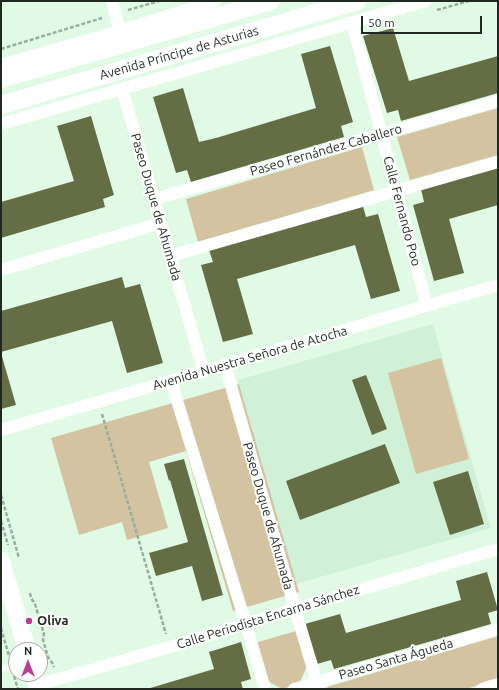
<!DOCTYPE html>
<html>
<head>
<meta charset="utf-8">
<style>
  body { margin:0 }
  #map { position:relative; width:499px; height:690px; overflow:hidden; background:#e0fae6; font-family:Ubuntu,sans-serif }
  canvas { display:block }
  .frame { position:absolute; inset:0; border:2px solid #1f2921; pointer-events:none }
  .north { position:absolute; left:8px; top:642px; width:40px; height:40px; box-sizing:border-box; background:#fff; border:1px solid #a5a9a6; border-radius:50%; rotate:0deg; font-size:11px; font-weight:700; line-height:16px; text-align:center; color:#1f2921 }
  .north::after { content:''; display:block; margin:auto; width:14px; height:18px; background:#b73e92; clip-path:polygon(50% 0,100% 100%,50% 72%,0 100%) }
  .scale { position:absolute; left:361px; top:16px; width:121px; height:18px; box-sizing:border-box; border:2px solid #1f2921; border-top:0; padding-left:5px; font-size:12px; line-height:14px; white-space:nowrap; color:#1f2921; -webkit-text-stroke:3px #fff; paint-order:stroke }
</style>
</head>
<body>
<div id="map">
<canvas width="499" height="690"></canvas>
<div class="frame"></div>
<div class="north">N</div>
<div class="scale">50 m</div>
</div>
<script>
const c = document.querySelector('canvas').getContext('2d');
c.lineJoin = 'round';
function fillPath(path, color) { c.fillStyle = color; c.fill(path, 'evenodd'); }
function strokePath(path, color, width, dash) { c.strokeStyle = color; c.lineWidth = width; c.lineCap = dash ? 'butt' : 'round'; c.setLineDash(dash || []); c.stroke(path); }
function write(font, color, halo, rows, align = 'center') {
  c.font = font + ' Ubuntu,sans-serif'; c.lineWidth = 4; c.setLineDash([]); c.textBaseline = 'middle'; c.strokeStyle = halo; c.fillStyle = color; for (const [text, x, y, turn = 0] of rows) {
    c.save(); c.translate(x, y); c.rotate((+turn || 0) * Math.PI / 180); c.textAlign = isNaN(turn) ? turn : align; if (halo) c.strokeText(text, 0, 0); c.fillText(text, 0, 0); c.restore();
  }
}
const built = new Path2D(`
  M433,324L491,528L296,584L238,380Z`);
const green = new Path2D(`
  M498,108V155L410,180L397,137Z
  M362,147L374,190L198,242L186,199Z
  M441,358L469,459L416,474L388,373Z
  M239,384L299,592L233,611L186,451L149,462L168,528L127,540L122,522L79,535L51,438Z
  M296,631L307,666L299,684L282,689L266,680L255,643Z
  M498,636V679L466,689H328L327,687Z`);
const building = new Path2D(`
  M393,28L409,81L498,56V93L401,121L398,110L387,113L363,36Z
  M330,46L353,122L341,126L344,137L191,182L187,170L176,173L153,97L183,88L199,142L216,138L316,108L301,54Z
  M91,116L114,195L103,199L105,207L1,238V202L74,181L57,126Z
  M498,167V205L449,219L464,273L434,281L413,205L424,202L421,189Z
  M363,206L366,217L378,214L400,291L371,299L355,245L237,279L253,334L223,342L201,265L213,262L209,250Z
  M122,277L125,288L140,284L163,363L127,373L112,321L1,352V311Z
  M1,353L16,405L1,409Z
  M366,375L387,429L372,435L352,380Z
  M385,444L400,483L300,520L286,481Z
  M184,459L223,595L202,601L192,566L156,576L149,553L188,542L170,480L169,481L164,464Z
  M468,471L484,524L450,535L433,482Z
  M487,572L498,610L488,613L491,624L334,669L331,660L317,664L305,624L340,614L346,633L461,600L456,581Z
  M241,642L251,679L241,682L243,689H147L214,669L209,652Z`);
const path = new Path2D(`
  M128,10L159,1
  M437,10L469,1
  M1,49L102,18
  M102,414L166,634
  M1,495L19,558
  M1,521L8,545
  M30,593L31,598L35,604L44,634L43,640L48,657L53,664L54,667
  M1,628L9,656
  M14,676L18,689`);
const lane = new Path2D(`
  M1,669L16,665`);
const street = new Path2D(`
  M112,1L120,31
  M352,22L427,306
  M1,65L120,31L215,1
  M122,89L204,372
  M1,124L426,1
  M154,199L498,101
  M170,256L498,162
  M1,270L161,223
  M225,365L295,609L319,689
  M171,381L246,624L265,689
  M1,430L98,402L498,285
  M37,685L170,647L295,609L498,549
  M294,689L498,629
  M482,689L498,684`);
const secondary = new Path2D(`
  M1,79L271,1
  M1,105L357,1
  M1,561L27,650
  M34,674L38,689`);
const markers = [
  [29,621,4,"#b73e92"]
];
const streetNames = [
  ["Avenida Príncipe de Asturias",179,53,-16],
  ["Paseo Fernández Caballero",326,150,-16],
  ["Paseo Duque de Ahumada",156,207,74],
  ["Calle Fernando Poo",402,211,75],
  ["Avenida Nuestra Señora de Atocha",250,358,-16],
  ["Paseo Duque de Ahumada",268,516,74],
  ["Calle Periodista Encarna Sánchez",268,617,-17],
  ["Paseo Santa Águeda",396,659,-16]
];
const poiNames = [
  ["Oliva",37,621]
];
fillPath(built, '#d0f1d7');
fillPath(green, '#d4c3a1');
fillPath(building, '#656d45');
strokePath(path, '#99ae9e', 2.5, [4, 2]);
strokePath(lane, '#fff', 6);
strokePath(street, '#fff', 12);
strokePath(secondary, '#fff', 18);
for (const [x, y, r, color] of markers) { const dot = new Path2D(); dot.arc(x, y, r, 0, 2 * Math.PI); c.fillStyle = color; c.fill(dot); strokePath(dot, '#fff', 1.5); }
write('13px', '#1f2921', '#fff', streetNames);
write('bold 13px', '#1f2921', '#fff', poiNames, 'left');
</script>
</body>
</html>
